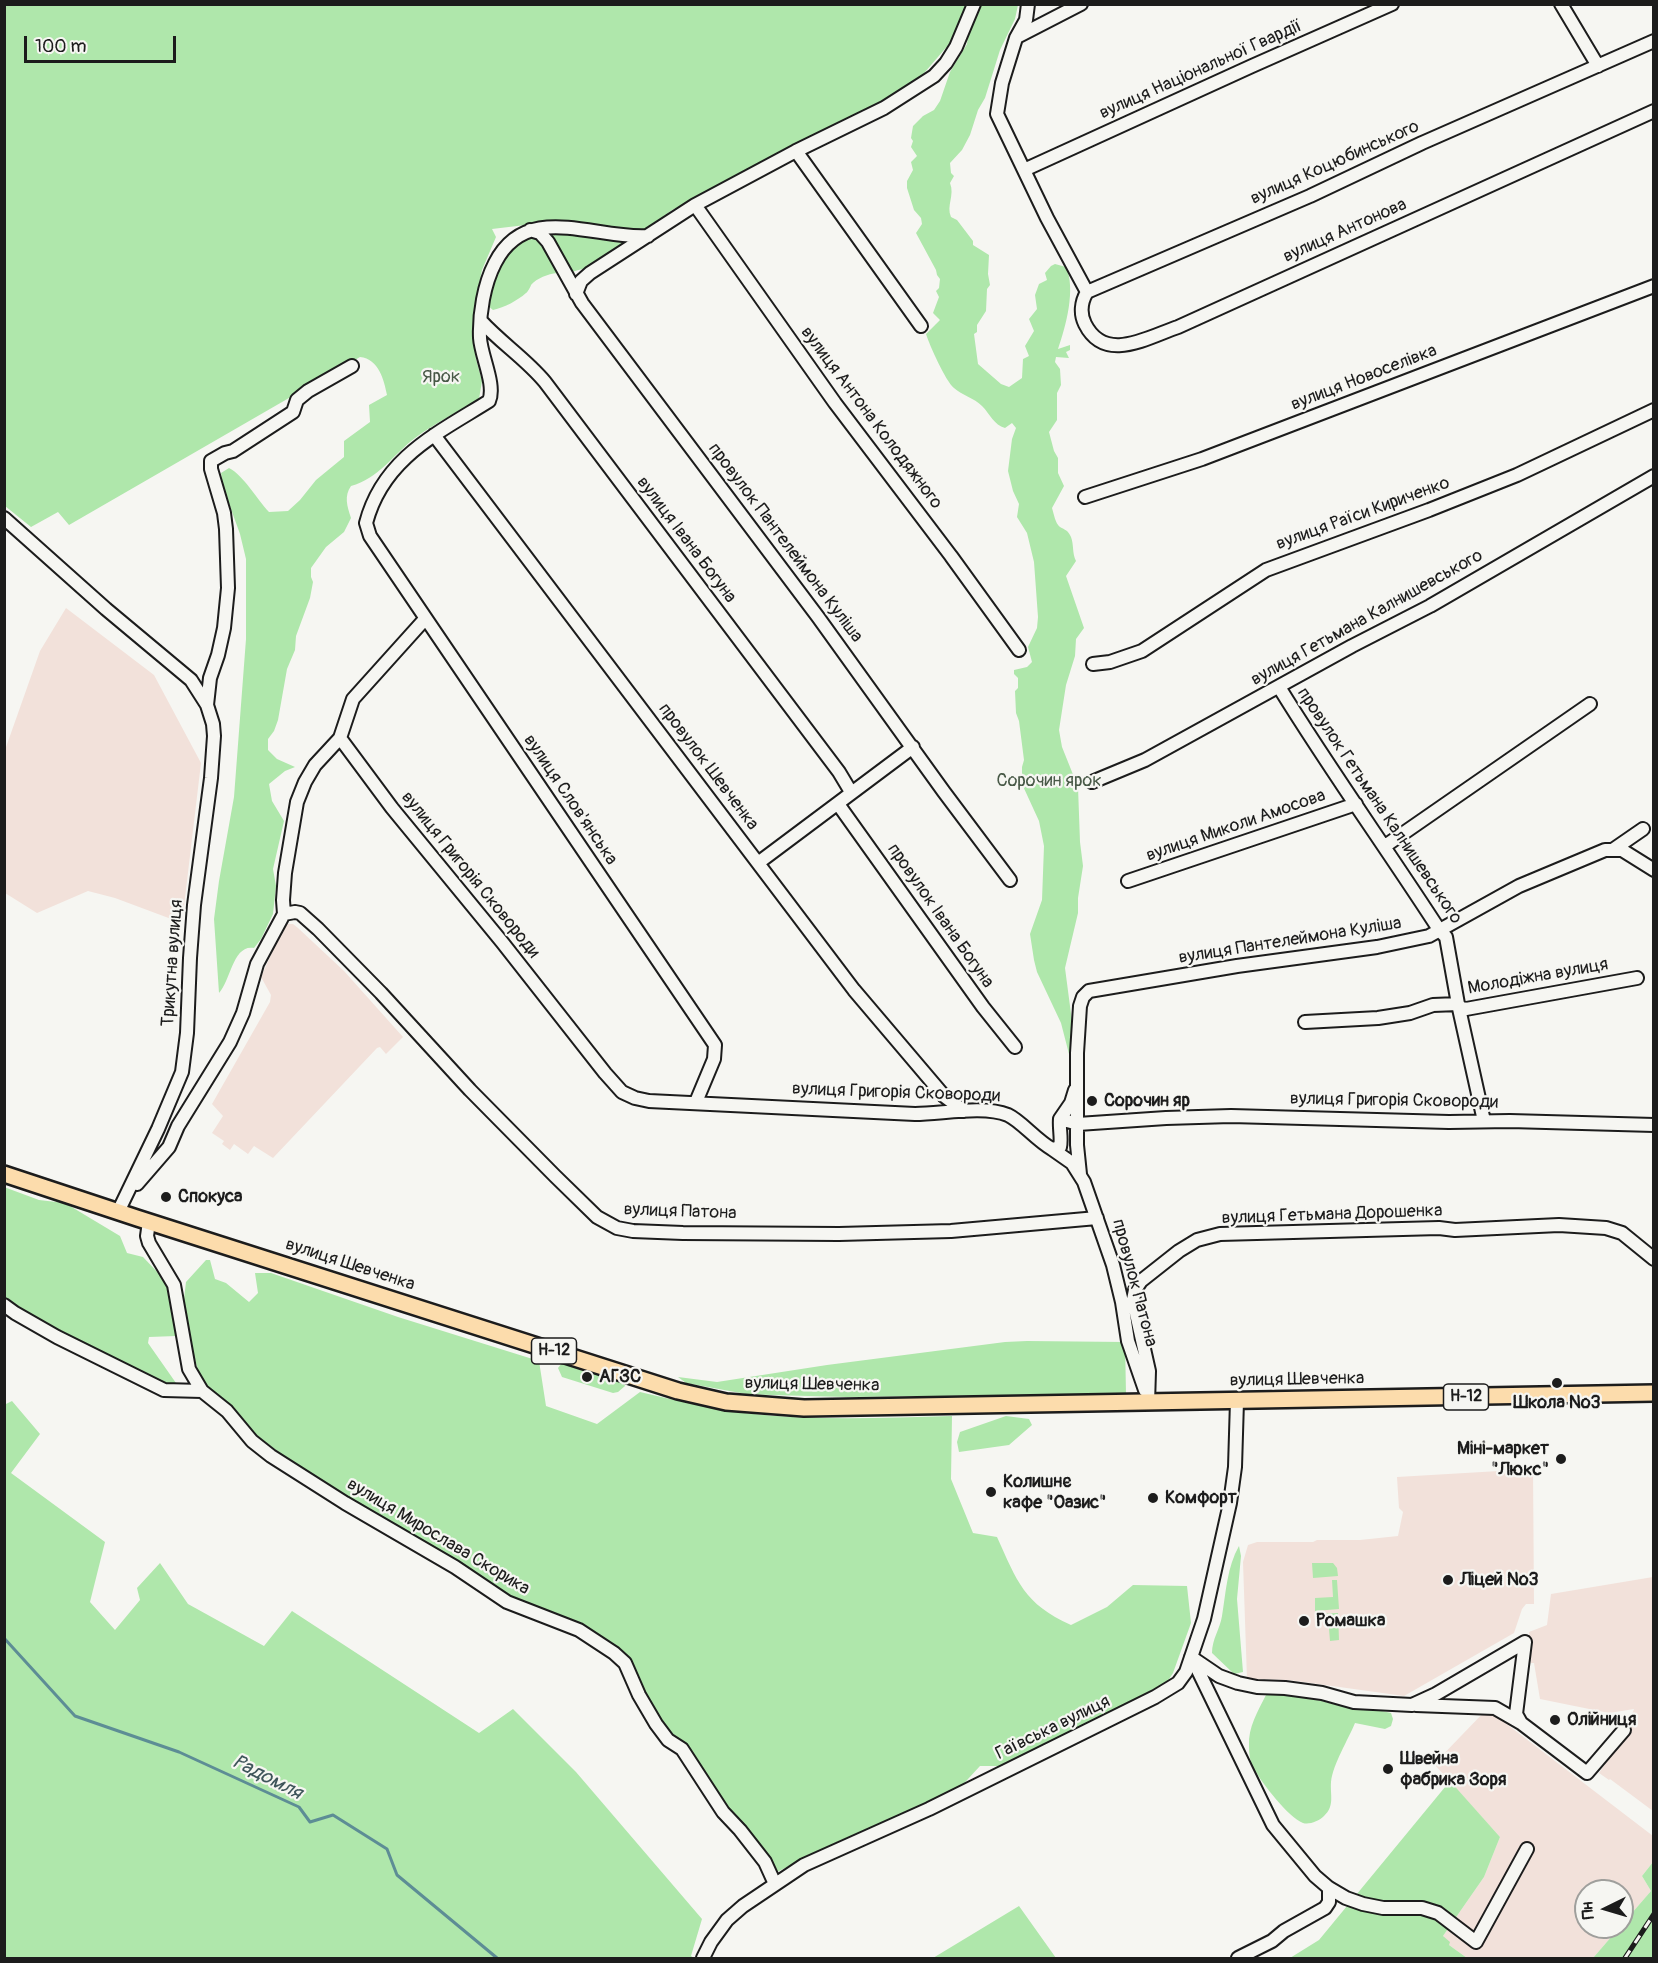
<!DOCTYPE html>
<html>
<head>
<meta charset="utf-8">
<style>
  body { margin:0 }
  #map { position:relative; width:1658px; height:1963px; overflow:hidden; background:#f6f6f2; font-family:Pangolin,sans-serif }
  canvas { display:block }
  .frame { position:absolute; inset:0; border:6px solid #1c1c1c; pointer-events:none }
  .north { position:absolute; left:1574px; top:1879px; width:60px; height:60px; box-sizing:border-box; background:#f6f6f2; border:2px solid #9f9f9c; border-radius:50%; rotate:265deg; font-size:16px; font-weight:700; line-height:24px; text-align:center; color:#1c1c1c }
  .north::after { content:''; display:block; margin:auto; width:21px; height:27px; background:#1c1c1c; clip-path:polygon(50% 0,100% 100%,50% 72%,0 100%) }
  .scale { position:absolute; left:24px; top:36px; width:152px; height:27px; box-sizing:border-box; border:3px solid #1c1c1c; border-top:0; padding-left:8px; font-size:18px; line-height:21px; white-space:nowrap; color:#1c1c1c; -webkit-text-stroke:4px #f6f6f2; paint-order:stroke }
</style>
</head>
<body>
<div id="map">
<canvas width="1658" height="1963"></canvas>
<div class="frame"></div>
<div class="north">Пн</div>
<div class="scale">100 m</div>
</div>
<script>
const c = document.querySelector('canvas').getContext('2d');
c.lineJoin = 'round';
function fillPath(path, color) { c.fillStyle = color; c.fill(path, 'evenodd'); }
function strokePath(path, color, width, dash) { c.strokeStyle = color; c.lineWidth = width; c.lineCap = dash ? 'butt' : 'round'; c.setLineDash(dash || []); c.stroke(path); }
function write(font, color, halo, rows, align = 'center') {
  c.font = font + ' Pangolin,sans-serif'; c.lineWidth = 4.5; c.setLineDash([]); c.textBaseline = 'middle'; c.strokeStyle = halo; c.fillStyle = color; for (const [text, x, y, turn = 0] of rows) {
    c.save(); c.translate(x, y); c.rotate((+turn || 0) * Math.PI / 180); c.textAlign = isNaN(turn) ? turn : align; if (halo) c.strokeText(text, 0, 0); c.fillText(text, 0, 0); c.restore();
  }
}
const built = new Path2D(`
  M66,608L154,675L201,763L182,923L115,898L88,891L37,913L5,893V750L40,651Z
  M288,924H293L298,928L344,971L403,1037L386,1054L380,1047L377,1048L273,1158L254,1146L248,1154L234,1144L230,1150L222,1144L224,1141L212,1133L223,1116L212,1104L270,1002L271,995L261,977L284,926Z
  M1533,1469L1534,1604H1526L1522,1609L1514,1633L1404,1696L1289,1680L1247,1679L1243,1562L1248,1545L1257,1542H1313L1317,1540H1360L1398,1536L1403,1512L1399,1508L1397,1477Z
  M1653,1577V1811L1610,1779L1609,1780L1599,1773L1624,1736L1634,1709L1609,1713L1540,1699L1534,1663H1531L1529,1632L1547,1625L1551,1594Z
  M1487,1709L1653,1836V1862L1642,1876L1651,1891L1622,1925V1891H1586V1927H1620L1593,1958H1467L1449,1945L1443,1936L1484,1877L1500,1837L1434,1764Z`);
const green = new Path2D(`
  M4,5H969L956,36L913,86L672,210L600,264L568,273L551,244L534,224L492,229L496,237L482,270L474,308L473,321L476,359L482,381L479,399C458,412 435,423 415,438C394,454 378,479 351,486C344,496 347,506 351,518L344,532L326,547L311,568V577L313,582L310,598L296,636L295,650L287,669L278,720L274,731L268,739V750L277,759L295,767L285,771L269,784L272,801L284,821L273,869L276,886L273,914L261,939L254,948C233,944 231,980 219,993L214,919L219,881L234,797L246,639V559L240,534L223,487L221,473L229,468C243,475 257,499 269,512L288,511L300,500L316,480L344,457V441L370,422L369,405L387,395C384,380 379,359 360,357L69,525L58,512L31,527L5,506Z
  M980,5H1018L1015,19L1000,50L985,98L978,110L970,135L962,150L950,163L951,173L954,176L950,183C955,195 946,206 951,217L957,220L973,241V245L989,255L988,274L990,285L987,289L986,311L977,325V332L974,334L978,364L1001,384L1009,387L1022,378L1023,359L1029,356L1025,346L1034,331L1029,319L1037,309L1035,295L1039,284L1047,280L1045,273L1051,266L1055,264L1066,267C1076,289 1066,326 1058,349L1070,345V350L1066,352L1069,358L1056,357L1055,362L1060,369L1061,385L1057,393V420L1049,432L1054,451L1058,458V473L1064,486L1052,508C1054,514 1055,523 1060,527C1065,530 1068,530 1071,537C1074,545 1072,553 1076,561L1066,576L1084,628L1076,639L1075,656L1066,685L1059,730L1062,747L1078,787L1080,842L1083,866L1078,898V913L1065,968L1073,1029L1072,1057L1069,1054L1061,1023L1037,972L1034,960L1030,934L1042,900L1044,846L1039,821L1022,784V767L1024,760L1019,721L1016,713L1015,691L1018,688V678L1014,674V670L1027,667L1032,662L1028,647L1037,628L1038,617L1034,562L1027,533L1017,517L1019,504L1013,491L1008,471L1012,439L1016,428L1012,423L1005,428C994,425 990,414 982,406C974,398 962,395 954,388C945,380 930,346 926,334L940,320L933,313L939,297L936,291L939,288L940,279L937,275L936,270L916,233L922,224L921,218L914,210L907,188V181L913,170L911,162L917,156L911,147L913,141L911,138L913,126L923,116L934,110L940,101L950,72L967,44L968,33Z
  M526,235L541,239L557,273C548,274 537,278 531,285C531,286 527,293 526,293C517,301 505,307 493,310L487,305V296L505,252Z
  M4,1187L39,1200L65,1203L120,1236L127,1253L143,1257L163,1278L179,1285L184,1299L186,1282L206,1260H210L215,1279L226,1283L249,1302L258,1293L255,1273H271L398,1317L539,1361L546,1406L597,1424L640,1392C674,1400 709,1408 744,1413C813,1421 883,1418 952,1416L951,1479L973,1533L997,1537C1017,1581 1024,1604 1071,1625L1107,1607L1133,1585L1187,1586L1191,1623L1173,1673L1164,1687L1008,1766H980L956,1792L841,1840L775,1873L661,1722L626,1654L497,1590L304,1471L252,1432L202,1384L187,1331L176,1336L149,1337L148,1343L176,1383L163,1385L16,1309L5,1298Z
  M1027,1341L1125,1342L1126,1394L847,1397L770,1395L746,1394L686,1383L678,1377L717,1382L827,1365L1005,1342Z
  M562,1363L622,1379L625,1386L618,1392L613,1393L562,1377L558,1368Z
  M12,1401L40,1434L11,1473L105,1542L90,1602L115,1630L140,1600L137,1588L160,1563L188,1604L264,1646L292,1611L479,1733L513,1709L576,1772L702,1919L691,1956L694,1958H5L4,1405Z
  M1006,1416L1029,1419L1032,1425L1009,1445L959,1452L957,1442L960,1432Z
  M1239,1546L1241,1556L1237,1599L1243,1672L1234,1674L1212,1653C1212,1639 1220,1629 1222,1616C1226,1592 1227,1567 1239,1546Z
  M1312,1563H1333L1337,1568L1338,1576L1313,1578Z
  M1332,1580H1337L1339,1609L1315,1611V1598L1333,1597Z
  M1338,1613L1339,1640L1330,1641L1328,1616L1316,1617V1614Z
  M1278,1694L1302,1696L1341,1706L1364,1707L1391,1713L1393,1719L1391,1726L1385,1729L1355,1723C1348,1740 1333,1764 1331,1782C1330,1795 1335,1806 1324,1816C1319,1821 1309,1825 1303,1823C1288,1817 1262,1783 1254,1769C1250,1763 1249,1753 1249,1746C1248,1727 1258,1711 1266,1695Z
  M1450,1781L1500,1837L1484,1877L1443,1936L1450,1942L1449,1945L1467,1958H1290L1319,1940Z
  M1653,1862V1958H1593L1651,1891L1642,1876Z
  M1019,1906L1056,1958H933Z`);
const stream = new Path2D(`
  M4,1638L75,1716L179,1752L299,1807L310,1822L333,1815L387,1849L397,1875L497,1958`);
const minor = new Path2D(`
  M1028,4L1026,20L1016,38L1002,83L997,114L1047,218L1087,292
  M1561,4L1598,66
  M1017,37L1081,4
  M1024,170L1252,66L1392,4
  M695,205L835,403L951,556L1019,650
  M530,230L540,233L548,242L582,303L818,617L944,792L1010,880
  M648,236C595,240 527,200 495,263C484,284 479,314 480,338C481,356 496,385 489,401C438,433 383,458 366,523L370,536L715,1045L714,1059L696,1102
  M1087,292C1081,302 1080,314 1085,324C1105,364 1148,337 1178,327L1654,111
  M1087,292L1310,196L1422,143L1654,41
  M576,294L581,281L590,273L695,205L796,151
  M481,321C501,343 526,359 545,382L839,772L851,792
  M921,326L796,151L884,108L934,76L946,63L956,47L974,4
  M434,435L854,990L944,1096L964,1111
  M1085,497L1202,459L1654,286
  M4,518L106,609L191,680L207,705L213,724L214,736L211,778L194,905L190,958L187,1033L182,1072L158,1129L118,1212
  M1093,664L1110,662L1142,651L1266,570L1429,510L1517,475L1654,410
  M1279,687C1330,770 1387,849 1440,931L1446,937L1458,1004L1484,1121
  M207,705L210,678L218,655L224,628L228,588L226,529L224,513L211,469V461L225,453L233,451L293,412L297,400L308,391L352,366
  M340,738L392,808L502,942L605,1073L622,1092L635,1098L649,1101L915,1114C942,1114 983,1105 1008,1115C1021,1121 1036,1140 1052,1149L1060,1147C1062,1139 1059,1128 1060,1119L1078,1124L1166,1118L1231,1116L1449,1122L1510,1121L1654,1125
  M1092,782L1145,760L1352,646L1430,606L1654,476
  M838,804L983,1007L1015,1047
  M1385,846L1590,704
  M1614,849L1643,829
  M758,863L913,747
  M1128,881L1356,804
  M284,914L295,912L300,913L318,929L381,993L470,1090L555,1176L597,1217L617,1228L633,1231L683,1233L839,1234L951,1231L1097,1218
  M1305,1022L1378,1018L1410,1013L1433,1005L1458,1004L1461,1008L1466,1009L1637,978
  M1060,1119L1071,1103L1075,1090
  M1052,1149L1072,1163L1084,1182L1113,1265L1122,1302L1128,1341L1145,1390
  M1080,1174L1077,1145V1053L1080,1006L1083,997L1089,991L1237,966L1377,947L1429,936L1519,886L1605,850H1622L1654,870
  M137,1184L169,1147L178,1126L230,1042L243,1013L257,964L284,914L283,900L285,873L297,802L305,782L315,765L340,738L353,699L425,619
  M149,1222L147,1236L149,1243L174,1285L189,1369L202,1391
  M4,1305L15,1313L57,1337L164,1390L202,1391L227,1411L252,1441L271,1456L345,1503L455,1567L507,1602L579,1630L614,1653L625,1663L639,1695L656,1724L668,1740L682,1749L723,1812L740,1830L765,1862L775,1884
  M1148,1403L1149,1371L1133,1300L1135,1290L1141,1281L1179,1251L1197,1240L1220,1234L1439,1228L1455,1230L1559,1225L1606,1228L1622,1233L1654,1259
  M1191,1657L1219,1676L1238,1683L1257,1687L1285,1688L1322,1693L1354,1702L1412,1705L1436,1694L1525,1642L1516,1714L1521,1723L1587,1773L1624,1730
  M1192,1658L1273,1825L1315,1876L1329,1888L1346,1898L1363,1904L1383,1908H1422L1438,1913L1476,1942L1527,1849
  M1416,1705L1495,1708L1521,1723
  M703,1958L711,1942L727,1920L743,1906L804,1865L929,1809L1155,1697L1178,1683L1186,1672L1204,1619L1230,1503L1235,1467L1237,1401
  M1238,1958L1272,1941L1284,1931L1325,1908L1329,1902V1888`);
const major = new Path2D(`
  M4,1174L137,1218L678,1391L726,1402L804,1408L1654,1393`);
const rail = new Path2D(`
  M1625,1958L1654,1914`);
const markers = [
  [1092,1101,6,"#1c1c1c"],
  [166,1197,6,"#1c1c1c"],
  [587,1377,6,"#1c1c1c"],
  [1557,1383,6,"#1c1c1c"],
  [1561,1459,6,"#1c1c1c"],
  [991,1492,6,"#1c1c1c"],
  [1153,1498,6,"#1c1c1c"],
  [1448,1580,6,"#1c1c1c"],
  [1304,1621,6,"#1c1c1c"],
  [1555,1720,6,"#1c1c1c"],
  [1388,1769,6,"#1c1c1c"]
];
const shields = [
  [554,1351,45],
  [1466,1397,45]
];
const shieldNames = [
  ["Н-12",554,1351],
  ["Н-12",1466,1397]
];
const streetNames = [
  ["вулиця Національної Гвардії",1201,70,-24],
  ["вулиця Коцюбинського",1335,163,-24],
  ["вулиця Антонова",1345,231,-24],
  ["вулиця Новоселівка",1364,378,-21],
  ["вулиця Антона Колодяжного",871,418,53],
  ["вулиця Раїси Кириченко",1363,514,-20],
  ["вулиця Івана Богуна",686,540,53],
  ["провулок Пантелеймона Куліша",785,543,53],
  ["вулиця Гетьмана Калнишевського",1367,618,-29],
  ["провулок Шевченка",708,767,53],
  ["вулиця Слов'янська",570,800,56],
  ["провулок Гетьмана Калнишевського",1379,806,56],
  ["вулиця Миколи Амосова",1236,826,-19],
  ["вулиця Григорія Сковороди",470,875,51],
  ["провулок Івана Богуна",940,916,55],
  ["вулиця Пантелеймона Куліша",1290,941,-9],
  ["Трикутна вулиця",173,963,-86],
  ["Молодіжна вулиця",1538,977,-10],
  ["вулиця Григорія Сковороди",896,1093,2],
  ["вулиця Григорія Сковороди",1394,1101,1],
  ["вулиця Патона",680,1212,2],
  ["вулиця Гетьмана Дорошенка",1332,1215,-2],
  ["вулиця Шевченка",350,1265,18],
  ["провулок Патона",1134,1283,75],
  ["вулиця Шевченка",1297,1380,-1],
  ["вулиця Шевченка",812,1385,1],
  ["вулиця Мирослава Скорика",438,1537,31],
  ["Гаївська вулиця",1053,1728,-26]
];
const parkNames = [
  ["Ярок",441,377],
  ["Сорочин ярок",1049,781]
];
const poiNames = [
  ["Сорочин яр",1104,1101],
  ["Спокуса",178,1197],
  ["АГЗС",599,1377],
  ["Школа №3",1557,1403,"center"],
  ["Міні-маркет",1549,1449,"right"],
  ["\"Люкс\"",1549,1470,"right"],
  ["Колишнє",1003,1482],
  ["кафе \"Оазис\"",1003,1503],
  ["Комфорт",1165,1498],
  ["Ліцей №3",1460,1580],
  ["Ромашка",1316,1621],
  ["Олійниця",1567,1720],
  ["Швейна",1400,1759],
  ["фабрика Зоря",1400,1780]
];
const waterNames = [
  ["Радомля",267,1778,27]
];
fillPath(built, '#f2e1da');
fillPath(green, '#afe7ab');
strokePath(stream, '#5d8d95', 3);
strokePath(minor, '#1c1c1c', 16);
strokePath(major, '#1c1c1c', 20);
strokePath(minor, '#f6f6f2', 12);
strokePath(major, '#fcdcac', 15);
strokePath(rail, '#1c1c1c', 5);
strokePath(rail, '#f6f6f2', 3, [9]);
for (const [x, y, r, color] of markers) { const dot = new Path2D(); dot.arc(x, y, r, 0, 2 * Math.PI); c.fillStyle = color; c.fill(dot); strokePath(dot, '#f6f6f2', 2); }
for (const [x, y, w] of shields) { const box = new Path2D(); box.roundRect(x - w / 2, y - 13, w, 26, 4.5); c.fillStyle = '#f6f6f2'; c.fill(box); strokePath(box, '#1c1c1c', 1.5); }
write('bold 16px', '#1c1c1c', null, shieldNames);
write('18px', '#1c1c1c', '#f6f6f2', streetNames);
write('18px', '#485947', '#f6f6f2', parkNames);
write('bold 18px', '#1c1c1c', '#f6f6f2', poiNames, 'left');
write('italic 20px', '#3d5459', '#f6f6f2', waterNames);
</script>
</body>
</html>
